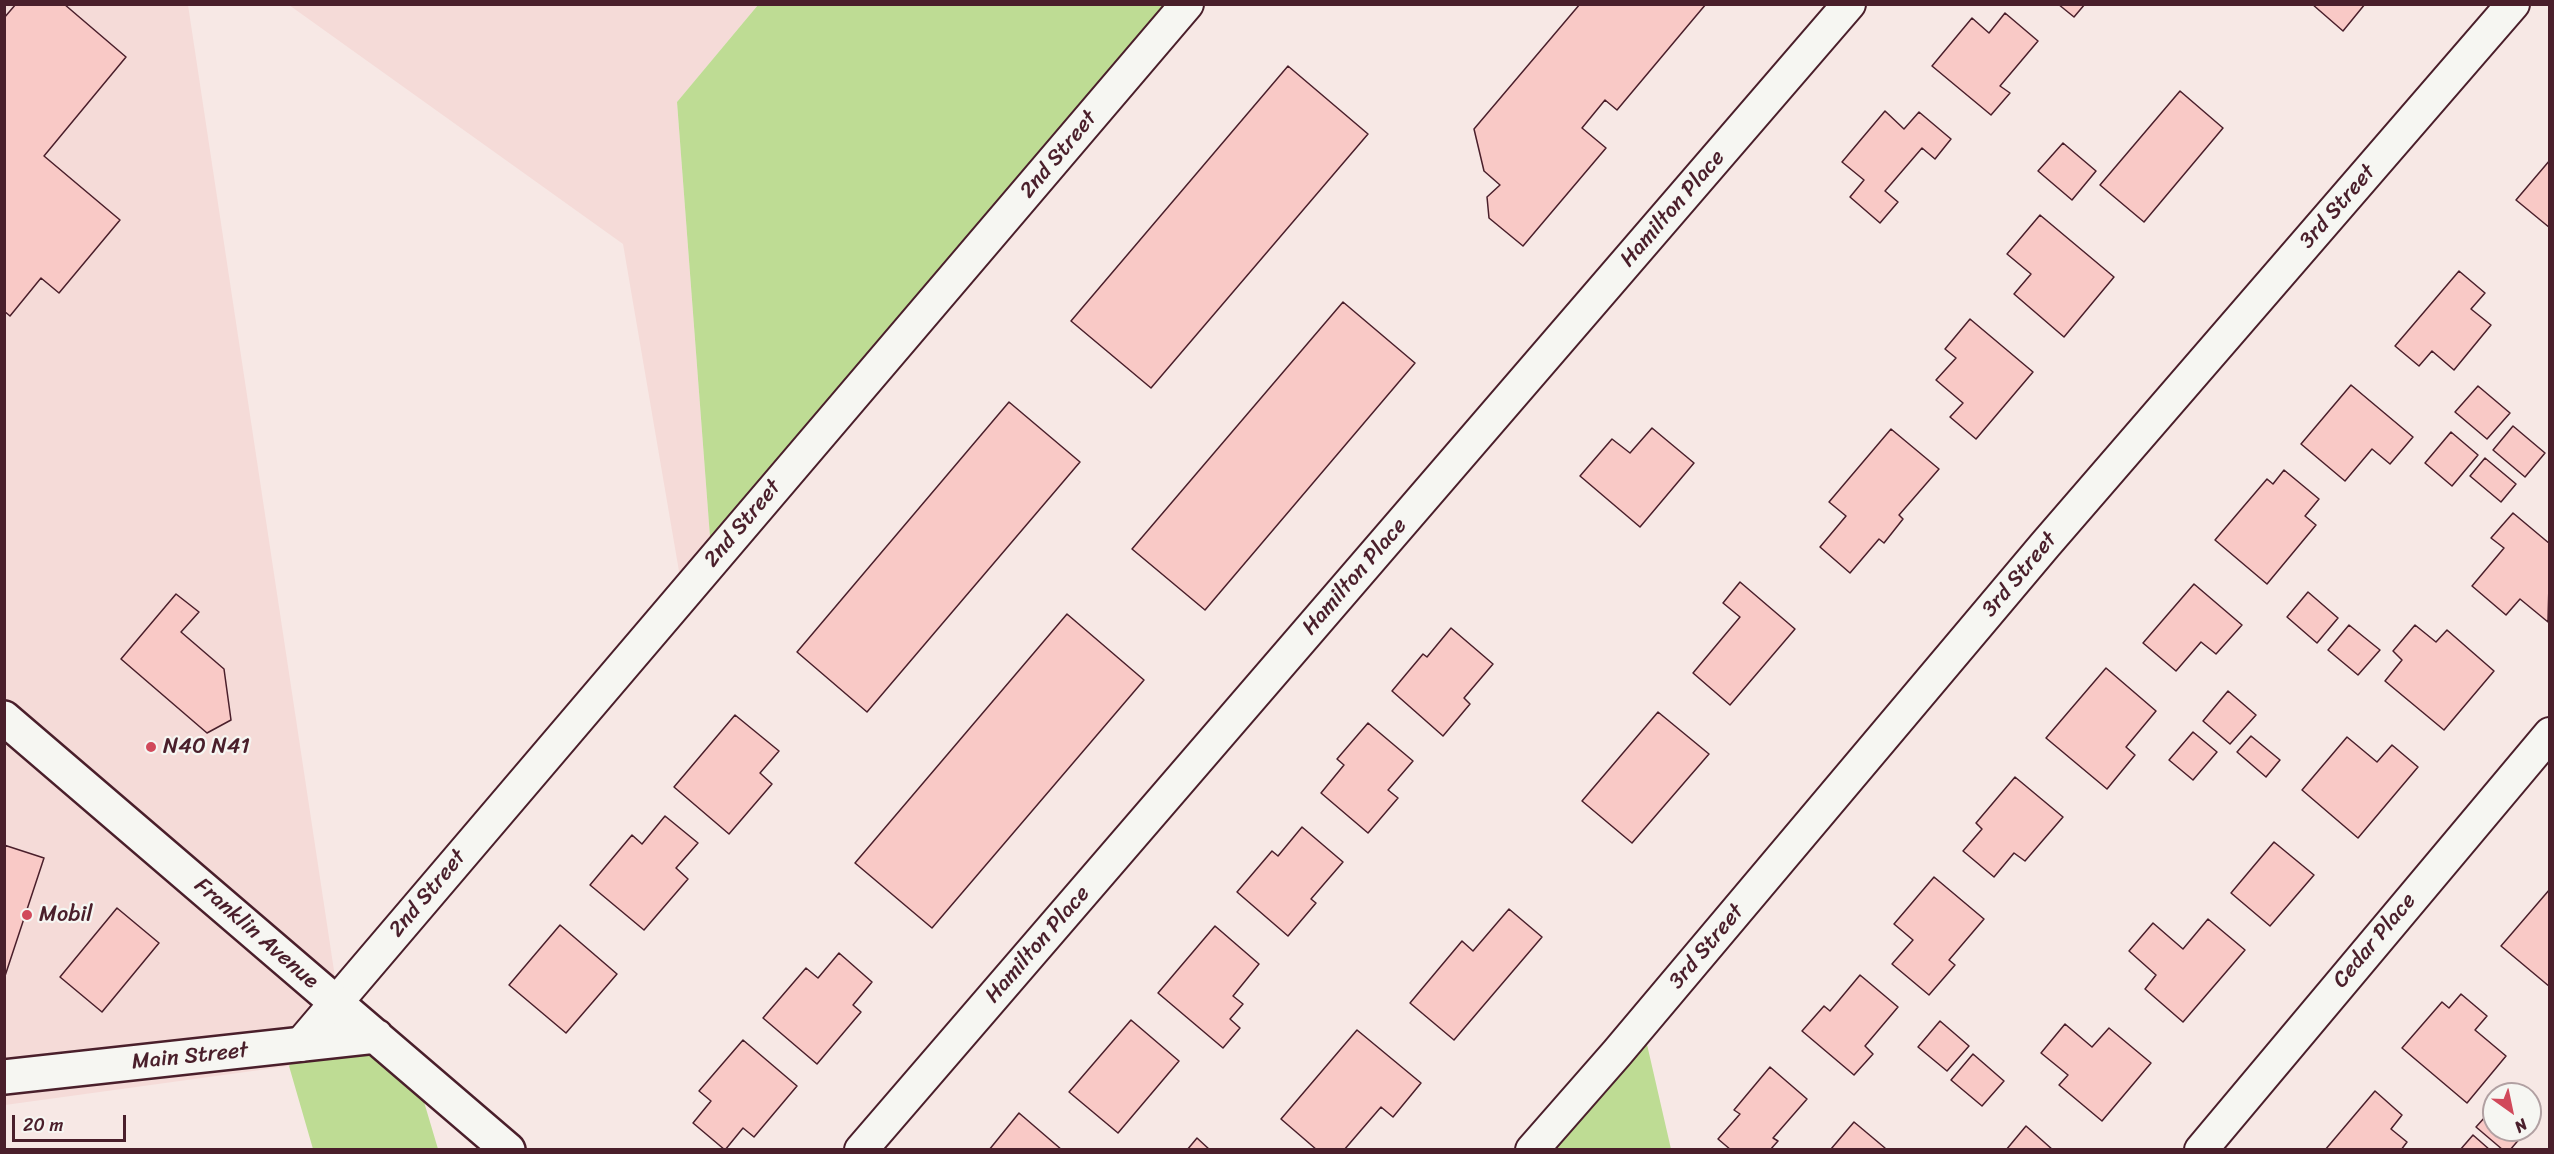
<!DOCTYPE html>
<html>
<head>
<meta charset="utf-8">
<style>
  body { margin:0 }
  #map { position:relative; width:2554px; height:1154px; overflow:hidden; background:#f7e8e5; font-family:Sriracha,sans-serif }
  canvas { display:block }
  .frame { position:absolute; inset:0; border:6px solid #4a1f2b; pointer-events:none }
  .north { position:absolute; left:2482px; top:1082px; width:60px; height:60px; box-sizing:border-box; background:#f6f6f2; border:2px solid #b1a0a2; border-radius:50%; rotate:147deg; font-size:16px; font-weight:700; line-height:24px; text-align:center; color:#4a1f2b }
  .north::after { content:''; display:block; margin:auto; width:21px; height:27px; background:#d1495b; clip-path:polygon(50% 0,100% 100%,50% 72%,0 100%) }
  .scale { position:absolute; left:12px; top:1115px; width:114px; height:27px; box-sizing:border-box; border:3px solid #4a1f2b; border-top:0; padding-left:8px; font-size:18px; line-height:21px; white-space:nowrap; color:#4a1f2b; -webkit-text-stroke:4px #f6f6f2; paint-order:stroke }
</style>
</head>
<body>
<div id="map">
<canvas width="2554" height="1154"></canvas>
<div class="frame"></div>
<div class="north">N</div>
<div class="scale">20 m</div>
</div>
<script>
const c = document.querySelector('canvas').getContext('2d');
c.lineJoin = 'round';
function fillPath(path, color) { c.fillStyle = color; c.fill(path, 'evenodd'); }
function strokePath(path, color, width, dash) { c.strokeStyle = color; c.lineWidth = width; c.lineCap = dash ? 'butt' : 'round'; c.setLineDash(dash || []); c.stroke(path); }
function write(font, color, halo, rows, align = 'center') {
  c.font = font + ' Sriracha,sans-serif'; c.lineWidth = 4.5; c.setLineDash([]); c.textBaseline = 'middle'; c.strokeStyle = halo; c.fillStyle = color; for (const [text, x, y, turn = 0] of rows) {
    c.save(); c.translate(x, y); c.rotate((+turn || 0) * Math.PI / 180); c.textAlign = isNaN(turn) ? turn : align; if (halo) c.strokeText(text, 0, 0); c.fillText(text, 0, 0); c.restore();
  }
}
const built = new Path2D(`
  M4,5H188L338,997L289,1066L5,1105Z
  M289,5H758L677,102L711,550L681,583L623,244Z`);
const green = new Path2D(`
  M758,5H1184L711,550L677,102Z
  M328,1009L419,1085L438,1149H313L289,1066Z
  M1643,1027L1671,1149H1537Z`);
const building = new Path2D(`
  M16,4H64L126,57L44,156L120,220L59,293L41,278L10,316L4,311V18Z
  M1580,4H1706L1617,110L1605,100L1582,128L1606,148L1523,246L1489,218L1487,197L1500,185L1484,171L1474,129Z
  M2058,4H2085L2074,17Z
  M2312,4H2365L2343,31Z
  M2005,13L2038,41L2000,86L2010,93L1991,115L1932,66L1972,18L1989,33Z
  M1288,66L1368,134L1151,388L1071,321Z
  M2180,91L2223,128L2144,222L2100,185Z
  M1885,111L1904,129L1919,112L1951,139L1935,159L1922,148L1885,191L1898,202L1880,223L1850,197L1864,180L1842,162Z
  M2063,143L2096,171L2072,200L2038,171Z
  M2550,160V228L2516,200Z
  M2040,215L2114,277L2064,337L2014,294L2031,274L2007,254Z
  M2459,271L2485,293L2471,309L2491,325L2454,370L2432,351L2419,366L2395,346Z
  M1343,302L1415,363L1205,610L1132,549Z
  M1970,319L2033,372L1976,439L1950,417L1963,403L1936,380L1956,358L1945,349Z
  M2351,385L2413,437L2390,464L2372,449L2345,481L2301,444Z
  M2478,386L2510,413L2487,439L2455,412Z
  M1009,402L1080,462L867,712L797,652Z
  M2513,426L2545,453L2525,477L2493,450Z
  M1652,428L1694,463L1640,527L1580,476L1612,439L1630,453Z
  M1891,429L1939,469L1899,515L1903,519L1884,543L1879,539L1850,573L1820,547L1846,516L1829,502Z
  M2451,432L2478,455L2452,486L2425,463Z
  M2485,458L2516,484L2501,502L2470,476Z
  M2284,470L2319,499L2305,516L2316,525L2267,584L2215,540L2267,479L2273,484Z
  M2513,513L2550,544L2548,622L2520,599L2506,615L2472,586L2504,548L2491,538Z
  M1740,582L1795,629L1730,705L1693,673L1740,617L1723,603Z
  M2194,584L2242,625L2216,654L2201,642L2176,671L2143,643Z
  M2308,592L2338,618L2317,643L2287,617Z
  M176,594L199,612L181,632L224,669L231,720L207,733L121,659Z
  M1067,614L1144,680L932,928L855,863Z
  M2349,625L2380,650L2358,675L2328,650Z
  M2415,625L2436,642L2447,630L2494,671L2444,730L2385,681L2402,660L2393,651Z
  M1451,628L1493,664L1464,698L1470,704L1443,736L1392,691L1423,654L1427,657Z
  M2106,668L2156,711L2126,747L2135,755L2107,789L2046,738Z
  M2228,691L2256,715L2230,744L2203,721Z
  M1658,712L1709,754L1632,843L1582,801Z
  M735,715L779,751L760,773L772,784L729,834L674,787Z
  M1368,723L1413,761L1388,790L1398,798L1368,833L1321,793L1344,765L1337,759Z
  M2193,732L2217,752L2193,780L2169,760Z
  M2251,736L2280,760L2266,777L2237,752Z
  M2347,737L2377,762L2392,745L2418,767L2358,838L2302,790Z
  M2015,777L2063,817L2025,861L2014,853L1994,877L1963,851L1982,829L1976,823Z
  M665,816L698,843L676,868L688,879L644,930L590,885L632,835L642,844Z
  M1302,827L1343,862L1311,899L1316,903L1288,936L1237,892L1272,851L1278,856Z
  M2274,842L2314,875L2270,926L2231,893Z
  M4,845L44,858L4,979Z
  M1934,877L1984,919L1949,960L1955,965L1929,995L1892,964L1913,940L1894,924Z
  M2550,889V987L2501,946Z
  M117,908L159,943L102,1012L60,977Z
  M1509,909L1542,937L1454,1040L1410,1003L1462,941L1473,951Z
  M2208,919L2245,950L2183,1022L2145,989L2156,975L2129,951L2153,923L2183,949Z
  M560,925L617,974L566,1033L509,985Z
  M1215,926L1259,964L1233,996L1243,1004L1230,1019L1240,1028L1223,1048L1158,993Z
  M839,953L872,982L853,1005L861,1012L817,1064L763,1018L806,968L818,978Z
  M1860,975L1898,1007L1865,1046L1873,1054L1854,1075L1802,1031L1824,1006L1830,1011Z
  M2461,994L2487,1016L2475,1030L2506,1056L2467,1103L2402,1048L2442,1002L2449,1008Z
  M1131,1020L1179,1061L1118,1133L1069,1092Z
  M1940,1021L1969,1046L1947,1071L1918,1047Z
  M2065,1024L2092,1047L2109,1028L2151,1063L2102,1121L2059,1085L2068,1075L2041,1053Z
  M1357,1030L1421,1083L1393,1117L1381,1107L1344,1150H1317L1281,1119Z
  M743,1040L797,1086L754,1137L743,1128L725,1150L693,1123L711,1101L699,1091Z
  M1973,1054L2004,1081L1982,1106L1951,1080Z
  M1770,1067L1807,1099L1773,1138L1778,1141L1770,1150H1731L1718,1139L1740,1114L1734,1110Z
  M2375,1091L2402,1115L2391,1129L2407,1142L2401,1150H2325Z
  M2494,1107V1130H2527L2510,1150H2503L2476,1127Z
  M1019,1113L1062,1150H989Z
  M1854,1122L1885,1148L1883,1150L1831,1149Z
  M2026,1126L2053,1150H2006Z
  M2473,1135L2490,1150H2460Z
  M1197,1138L1210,1150H1187Z`);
const street = new Path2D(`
  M300,1045L1187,4
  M861,1150L1849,4
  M1532,1150L1617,1053L2045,545L2513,4
  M2201,1150L2550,734`);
const secondary = new Path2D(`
  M4,718L508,1150
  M4,1077L376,1036`);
const markers = [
  [151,747,6,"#d1495b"],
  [27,915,6,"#d1495b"]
];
const streetNames = [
  ["2nd Street",1059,155,-50],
  ["3rd Street",2338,207,-49],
  ["Hamilton Place",1673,209,-49],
  ["2nd Street",743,524,-50],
  ["3rd Street",2020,575,-50],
  ["Hamilton Place",1355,577,-49],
  ["2nd Street",428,894,-50],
  ["Franklin Avenue",256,934,41],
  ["Cedar Place",2375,941,-50],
  ["Hamilton Place",1038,945,-49],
  ["3rd Street",1707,947,-50],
  ["Main Street",190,1057,-6]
];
const poiNames = [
  ["N40 N41",163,747],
  ["Mobil",39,915]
];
fillPath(built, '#f5dbd8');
fillPath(green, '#bedc94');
fillPath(building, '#f9c9c6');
strokePath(building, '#4a1f2b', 1.5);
strokePath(street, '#4a1f2b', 36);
strokePath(secondary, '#4a1f2b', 38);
strokePath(street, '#f6f6f2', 32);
strokePath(secondary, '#f6f6f2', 33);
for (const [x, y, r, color] of markers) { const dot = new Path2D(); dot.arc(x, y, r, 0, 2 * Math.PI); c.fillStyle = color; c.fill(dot); strokePath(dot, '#f6f6f2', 2); }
write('22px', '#4a1f2b', '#f6f6f2', streetNames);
write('22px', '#4a1f2b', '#f6f6f2', poiNames, 'left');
</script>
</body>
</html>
